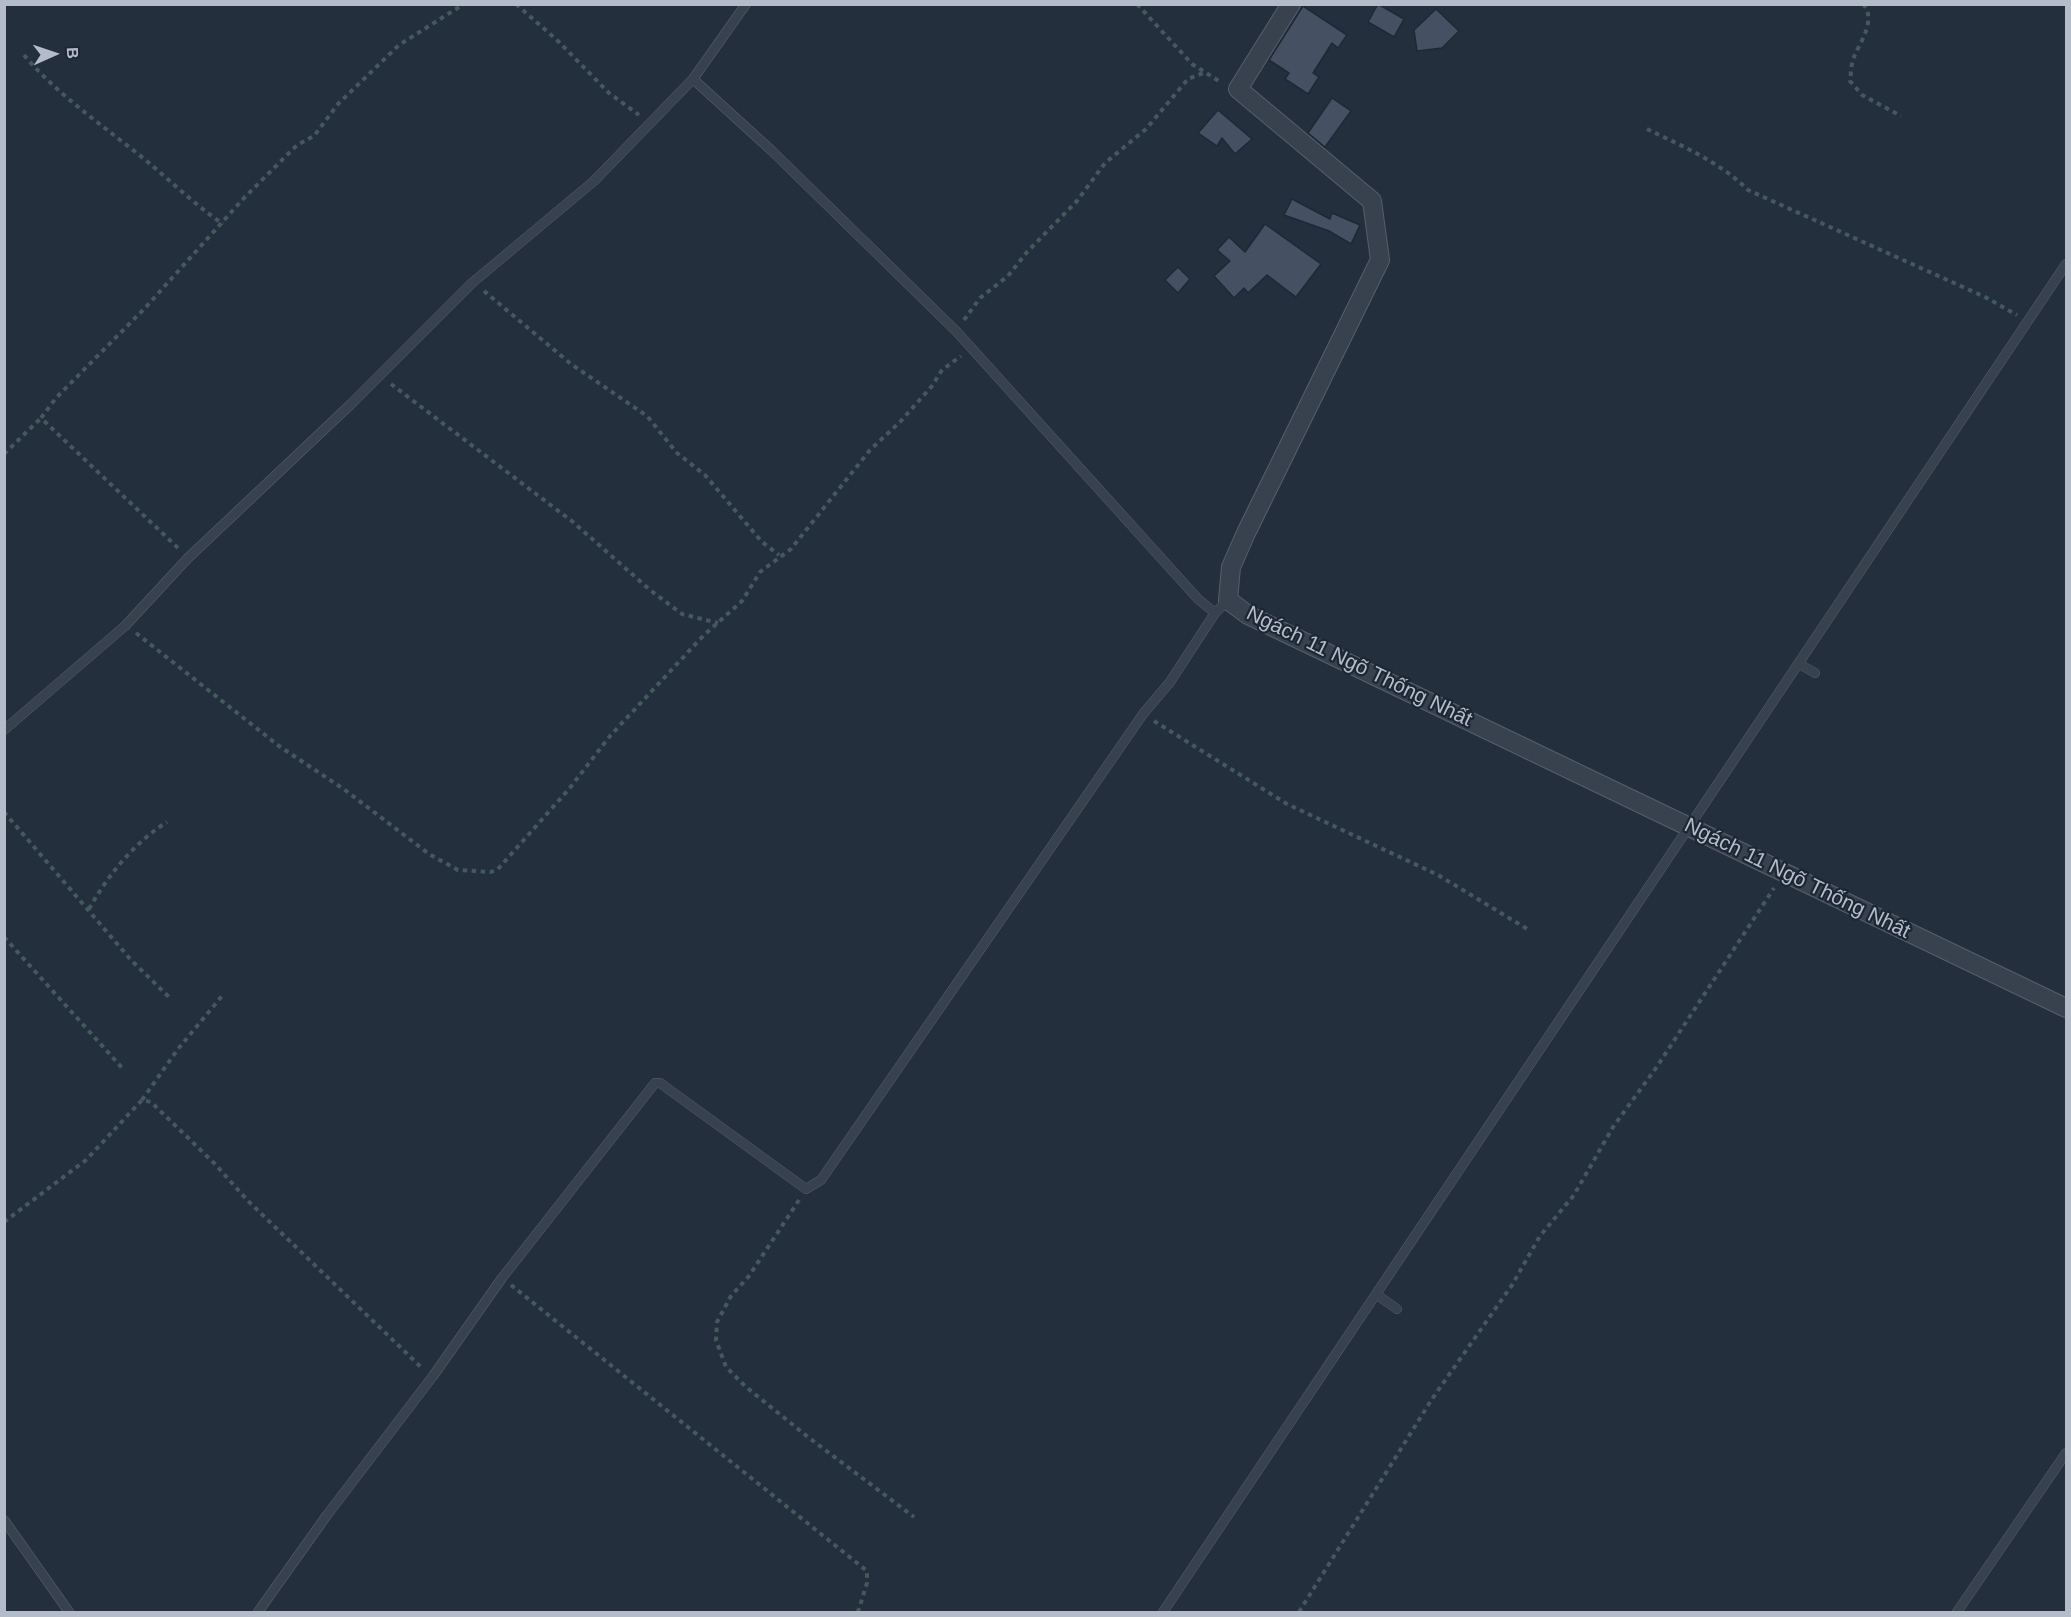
<!DOCTYPE html>
<html>
<head>
<meta charset="utf-8">
<style>
  body { margin:0 }
  #map { position:relative; width:2071px; height:1617px; overflow:hidden; background:#242f3e; font-family:Helvetica,sans-serif }
  canvas { display:block }
  .frame { position:absolute; inset:0; border:6px solid #b4bcc9; pointer-events:none }
  .north { position:absolute; left:24px; top:24px; width:60px; height:60px; -webkit-text-stroke:4px #1d2633; paint-order:stroke; rotate:87deg; font-size:16px; font-weight:700; line-height:24px; text-align:center; color:#b4bcc9 }
  .north::after { content:''; display:block; margin:auto; width:21px; height:27px; background:#b4bcc9; clip-path:polygon(50% 0,100% 100%,50% 72%,0 100%) }
</style>
</head>
<body>
<div id="map">
<canvas width="2071" height="1617"></canvas>
<div class="frame"></div>
<div class="north">B</div>
</div>
<script>
const c = document.querySelector('canvas').getContext('2d');
c.lineJoin = 'round';
function fillPath(path, color) { c.fillStyle = color; c.fill(path, 'evenodd'); }
function strokePath(path, color, width, dash) { c.strokeStyle = color; c.lineWidth = width; c.lineCap = dash ? 'butt' : 'round'; c.setLineDash(dash || []); c.stroke(path); }
function write(font, color, halo, rows, align = 'center') {
  c.font = font + ' Helvetica,sans-serif'; c.lineWidth = 4.5; c.setLineDash([]); c.textBaseline = 'middle'; c.strokeStyle = halo; c.fillStyle = color; for (const [text, x, y, turn = 0] of rows) {
    c.save(); c.translate(x, y); c.rotate((+turn || 0) * Math.PI / 180); c.textAlign = isNaN(turn) ? turn : align; if (halo) c.strokeText(text, 0, 0); c.fillText(text, 0, 0); c.restore();
  }
}
const building = new Path2D(`
  M1378,4L1404,19L1394,37L1368,22Z
  M1303,6L1347,35L1338,48L1332,43L1313,73L1319,77L1308,94L1285,79L1289,73L1269,60Z
  M1436,9L1459,31L1442,48L1417,51L1414,30Z
  M1332,98L1351,111L1325,147L1308,133Z
  M1218,110L1252,139L1235,154L1222,138L1217,146L1198,133Z
  M1292,199L1330,219L1332,213L1360,225L1351,244L1329,231L1284,215Z
  M1265,224L1321,264L1296,297L1267,275L1248,293L1244,288L1234,298L1214,276L1230,261L1217,250L1229,237L1245,252Z
  M1178,267L1190,279L1178,293L1165,280Z`);
const path = new Path2D(`
  M516,4L559,42L609,93L639,115
  M1137,4L1192,64L1222,83
  M1863,4C1877,20 1860,42 1854,57C1851,64 1851,73 1850,81L1862,95L1901,116
  M24,55C57,94 98,122 138,154C167,177 192,203 223,224
  M1647,129C1682,146 1720,162 1748,190L1985,297L2017,315
  M484,291L571,364L647,416L677,453L705,475L762,542L779,555
  M964,320L980,298L1008,276L1027,252L1077,201L1105,163L1146,129L1188,79L1203,73
  M391,384L573,522L650,590L682,614L718,623
  M4,454L41,418
  M178,548L41,418L56,398L145,308L244,198L297,145L314,136L338,104L399,45L464,4
  M136,633L279,746L345,790L429,854L458,870L491,872L498,869L569,789L610,736L703,636L742,601L760,572L791,549L870,450L900,422L932,386L942,370L961,356
  M1154,721L1287,804L1438,875L1529,930
  M4,812L131,960L171,999
  M89,909C108,875 134,843 167,822
  M4,937L124,1070
  M142,1100L178,1049L222,996
  M799,1200L749,1276L731,1296L717,1322L716,1340L726,1367L746,1387L808,1437L914,1517
  M4,1222L86,1160L142,1100L151,1102L215,1164L248,1201L423,1369
  M511,1285L867,1571V1583L858,1612
  M1299,1612L1432,1399L1512,1285L1540,1236L1574,1195L1613,1127L1656,1068L1774,888`);
const service = new Path2D(`
  M693,79L772,151L956,331L1198,599L1215,613
  M1799,664L1815,673
  M4,730L125,626L188,558L350,405L472,283L594,181L693,79L746,4
  M1377,1295L1397,1309
  M4,1520L69,1612
  M258,1612L327,1515L433,1376L502,1278L655,1083H660L806,1189L821,1180L1143,714L1170,682L1215,613L1228,600
  M1163,1612L2066,264
  M1957,1612L2066,1453`);
const minor = new Path2D(`
  M1291,4L1238,89L1372,201L1380,260L1246,533L1231,567L1228,600L1248,615L2066,1008`);
const streetNames = [
  ["Ngách 11 Ngõ Thống Nhất",1359,667,26],
  ["Ngách 11 Ngõ Thống Nhất",1797,879,26]
];
fillPath(building, '#455162');
strokePath(building, '#1f2835', 1.5);
strokePath(service, '#565f6c', 10);
strokePath(minor, '#565f6c', 20);
strokePath(path, '#44595c', 4, [4.5, 4.5]);
strokePath(service, '#38414e', 9);
strokePath(minor, '#38414e', 18);
write('21px', '#b4bcc9', '#1d2633', streetNames);
</script>
</body>
</html>
